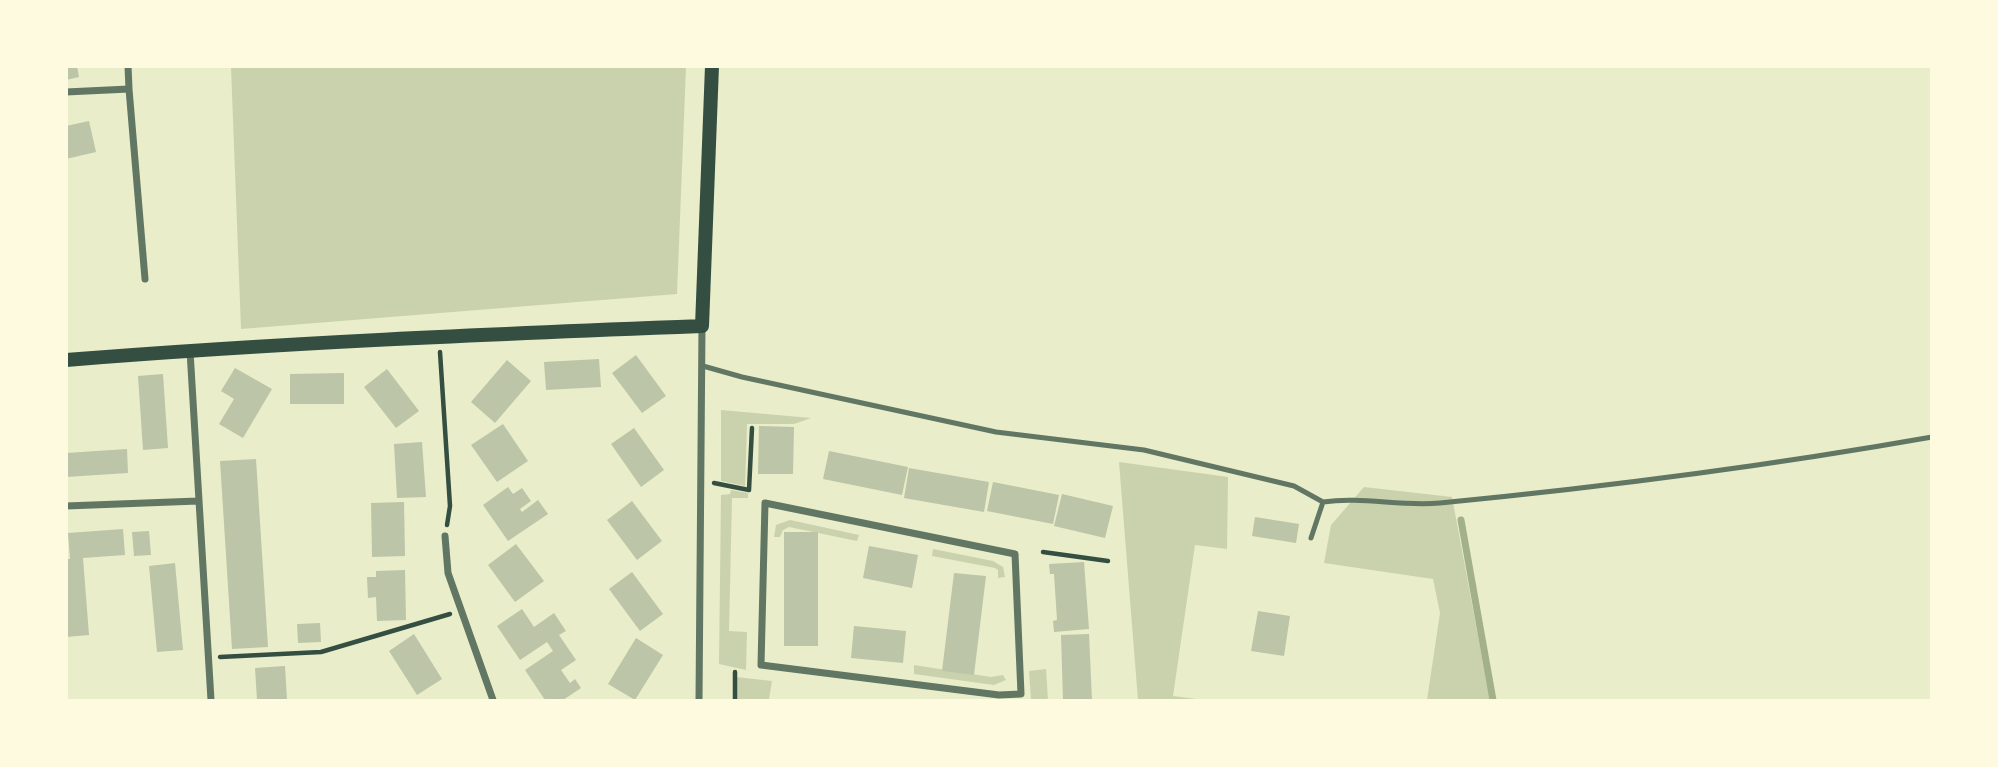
<!DOCTYPE html>
<html>
<head>
<meta charset="utf-8">
<style>
  body { margin:0 }
  #map { position:relative; width:1998px; height:767px; overflow:hidden; background:#e9edc9; font-family:"Exo 2",sans-serif }
  canvas { display:block }
  .frame { position:absolute; inset:0; border:68px solid #fefae0; pointer-events:none }
</style>
</head>
<body>
<div id="map">
<canvas width="1998" height="767"></canvas>
<div class="frame"></div>
</div>
<script>
const c = document.querySelector('canvas').getContext('2d');
c.lineJoin = 'round';
function fillPath(path, color) { c.fillStyle = color; c.fill(path, 'evenodd'); }
function strokePath(path, color, width, dash) { c.strokeStyle = color; c.lineWidth = width; c.lineCap = dash ? 'butt' : 'round'; c.setLineDash(dash || []); c.stroke(path); }
const green = new Path2D(`
  M231,67H686L677,294L241,329Z
  M721,410L811,418L794,424H747L745,486L721,481Z
  M1119,462L1228,477L1227,549L1195,545L1173,696L1204,700H1138Z
  M1364,487L1452,497L1490,700H1427L1440,613L1433,579L1324,563L1331,525Z
  M731,490L748,493V498H732L729,631L747,632L746,670L719,664L721,495L730,494Z
  M790,520L859,535L857,541L789,527L783,530L780,537H774L776,525Z
  M933,549L993,561L1003,567L1005,577L998,578V570L995,568L932,556Z
  M914,665L991,677L1003,675L1006,680L994,685L914,674Z
  M1046,669L1048,700H1031L1029,671Z
  M736,677L772,681L769,699L786,700H736Z`);
const stream = new Path2D(`
  M1461,520L1493,700`);
const building = new Path2D(`
  M66,66H77L79,77L66,80Z
  M89,121L96,152L66,159V126Z
  M636,355L666,396L642,413L612,373Z
  M599,359L601,387L546,390L544,362Z
  M507,360L531,381L495,423L471,402Z
  M235,368L272,389L243,438L219,424L234,399L221,391Z
  M387,369L419,411L396,428L364,387Z
  M344,373V404H290V374Z
  M163,374L168,448L143,450L138,376Z
  M503,424L528,461L497,482L471,445Z
  M759,426L794,427L793,474H758Z
  M634,428L664,470L641,487L611,444Z
  M422,442L426,497L397,498L394,444Z
  M127,449L128,473L66,477V453Z
  M829,451L908,467L902,495L823,479Z
  M256,459L268,647L232,649L220,461Z
  M909,468L989,482L984,512L904,498Z
  M993,482L1059,495L1053,524L987,511Z
  M508,487L513,494L522,488L531,501L520,509L522,512L538,500L548,514L508,541L483,505Z
  M1062,494L1113,506L1105,538L1054,526Z
  M632,501L662,541L637,560L607,520Z
  M404,502L405,556L372,557L371,503Z
  M1255,517L1299,524L1296,543L1252,536Z
  M123,529L125,555L83,558L89,635L66,637V559H70L68,533Z
  M149,531L151,555L134,556L132,532Z
  M784,532H818V646H784Z
  M516,544L544,581L515,602L488,565Z
  M869,546L918,555L912,588L863,578Z
  M1084,562L1089,629L1054,632L1053,621L1057,620L1054,574H1050L1049,564Z
  M175,563L183,650L157,652L149,566Z
  M405,570L406,620L377,621L376,597L368,598L367,577H376V571Z
  M632,572L663,614L640,631L609,589Z
  M954,573L986,576L974,675L942,671Z
  M522,609L534,627L554,613L566,631L559,635L576,660L561,670L570,683L575,679L581,688L563,700H545L525,670L553,651L547,642L520,660L497,626Z
  M1258,611L1290,616L1284,656L1251,651Z
  M320,623L321,642L298,643L297,624Z
  M854,626L906,631L903,663L851,658Z
  M414,634L442,679L417,695L389,651Z
  M1089,634L1092,700H1063L1061,635Z
  M636,638L663,655L635,700L608,684Z
  M285,666L287,700H257L255,668Z`);
const path = new Path2D(`
  M440,352L450,506L447,525
  M714,483L749,490L752,428
  M1043,552L1108,561
  M220,657L321,652L450,614
  M735,672V700`);
const service = new Path2D(`
  M703,366L742,377L996,432L1144,450L1294,486L1323,502L1311,538
  M1323,502C1362,496 1401,507 1440,503C1605,487 1768,466 1932,437`);
const minor = new Path2D(`
  M128,66L129,89
  M66,92L129,89L145,279
  M190,351L211,700
  M765,503L1015,554L1021,694L999,695L761,665Z
  M66,506L198,501
  M445,536L448,573L493,700
  M699,700L702,326`);
const secondary = new Path2D(`
  M66,360C278,343 490,334 702,326L712,66`);
fillPath(green, '#cad2ad');
strokePath(stream, '#a3b18a', 7);
fillPath(building, '#bcc5a7');
strokePath(path, '#344e41', 4.5);
strokePath(service, '#617663', 5);
strokePath(minor, '#617663', 7);
strokePath(secondary, '#344e41', 14);
</script>
</body>
</html>
